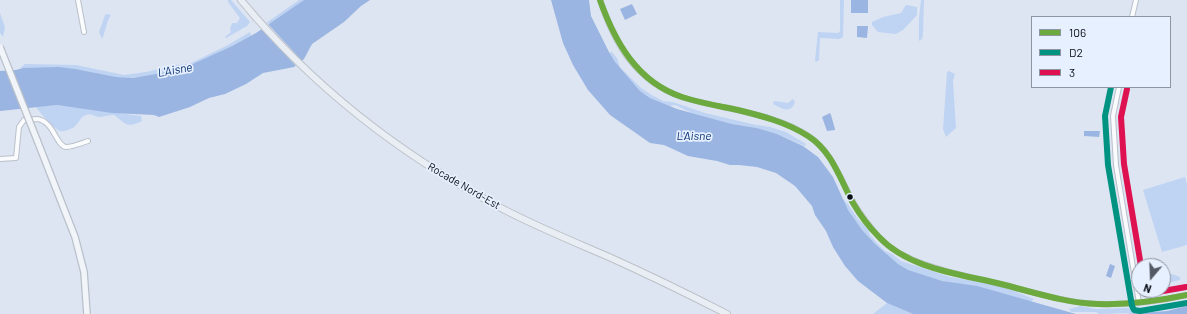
<!DOCTYPE html>
<html>
<head>
<meta charset="utf-8">
<style>
  body { margin:0 }
  #map { position:relative; width:1187px; height:314px; overflow:hidden; background:#dde5f2; font-family:Barlow,sans-serif }
  canvas { display:block }
  .legend { position:absolute; left:1031px; top:16px; width:140px; height:72px; box-sizing:border-box; background:#e7f0ff; border:1px solid #8f96a2; margin:0; padding:5px 7px; list-style:none; font-size:12px; color:#0a0e16 }
  .legend li { display:flex; align-items:center; gap:8px; height:20px }
  .legend b { width:20px; border:1px solid #8f96a2 }
  .north { position:absolute; left:1131px; top:258px; width:40px; height:40px; box-sizing:border-box; background:#e7f0ff; border:1px solid #8f96a2; border-radius:50%; rotate:199deg; font-size:11px; font-weight:700; line-height:16px; text-align:center; color:#0a0e16 }
  .north::after { content:''; display:block; margin:auto; width:14px; height:18px; background:#545963; clip-path:polygon(50% 0,100% 100%,50% 72%,0 100%) }
</style>
</head>
<body>
<div id="map">
<canvas width="1187" height="314"></canvas>
<ul class="legend">
<li><b style="height:5px;background:#6caa40"></b>106</li>
<li><b style="height:5px;background:#009382"></b>D2</li>
<li><b style="height:5px;background:#de1251"></b>3</li>
</ul>
<div class="north">N</div>
</div>
<script>
const c = document.querySelector('canvas').getContext('2d');
c.lineJoin = 'round';
function fillPath(path, color) { c.fillStyle = color; c.fill(path, 'evenodd'); }
function strokePath(path, color, width, dash) { c.strokeStyle = color; c.lineWidth = width; c.lineCap = dash ? 'butt' : 'round'; c.setLineDash(dash || []); c.stroke(path); }
function write(font, color, halo, rows, align = 'center') {
  c.font = font + ' Barlow,sans-serif'; c.lineWidth = 3.5; c.setLineDash([]); c.textBaseline = 'middle'; c.strokeStyle = halo; c.fillStyle = color; for (const [text, x, y, turn = 0] of rows) {
    c.save(); c.translate(x, y); c.rotate((+turn || 0) * Math.PI / 180); c.textAlign = isNaN(turn) ? turn : align; if (halo) c.strokeText(text, 0, 0); c.fillText(text, 0, 0); c.restore();
  }
}
const green = new Path2D(`
  M228,0H231L250,22L247,26L226,38L225,37L231,32L230,29L232,23H237L240,18L228,2Z
  M299,0H304L277,21L268,24L266,23Z
  M840,0H844L843,37L840,39L820,38L819,60L816,62L815,60L818,32L838,33L840,31Z
  M921,0H924L923,34L922,39L919,41V19Z
  M906,5L917,7V15L903,30L896,34L878,32L872,25V22L883,17L901,13Z
  M0,13L5,27L3,37L0,33Z
  M107,14L111,15C106,22 106,31 102,39L99,32L105,15Z
  M250,32L251,36L188,68H177L163,75L129,78L115,77L66,68H20L25,64L76,65L124,75L146,72L176,65L189,64L228,45Z
  M611,51L617,58L620,67L640,87L650,94L663,101L673,102L705,113L752,124L770,127L786,132L806,144L805,146L777,134L757,128L732,124L692,113L675,105L669,106L650,98L640,91L609,56Z
  M949,71L955,74L953,81L956,128L946,137L943,129L947,72Z
  M793,99L795,102C791,114 782,109 773,104L774,101L788,103Z
  M57,105L141,116L142,121C125,129 126,123 114,115C109,115 103,117 98,117C94,116 90,113 86,115C80,117 79,123 75,126C73,129 63,132 60,131C54,129 40,113 36,107Z
  M1185,177L1187,184V245L1162,252L1143,190Z
  M843,199L848,204L858,219L868,229L870,235L877,243L885,251L892,254L901,261L950,277L992,284L1014,291L1034,299L1031,302L936,280L907,271L885,255L859,229L843,203Z
  M1166,272L1180,277V280L1163,284V275Z
  M1187,302V306C1158,313 1129,313 1099,314L1096,312H1071L1069,309L1081,306L1096,309L1127,308L1137,311Z
  M887,303L913,314H873Z`);
const water = new Path2D(`
  M304,0H370L361,6L344,22L312,44L304,59L294,67L263,73L246,84L225,94L209,98L190,107L159,117L154,115L112,113L57,105L0,111V71L16,70L23,68L59,67L75,69L116,77L133,78L162,73L193,64L232,46L256,33Z
  M551,0H589L591,16L609,52L615,62L640,91L650,98L677,109L732,124L757,128L777,134L803,146L818,157L833,177L848,210L862,230L875,244L898,264L908,270L942,281L977,286L1076,314H1082H913L887,303L858,281L845,266L833,247L826,231L815,215L812,206L795,186L776,173L757,167L739,165H730L717,161L688,156L664,145L650,143L610,115L588,90L573,65L563,43Z
  M851,0H868V13H851Z
  M632,4L637,14L625,20L620,9Z
  M857,26H868L867,38L857,37Z
  M830,113L831,115L835,129V130L827,131L822,117Z
  M1084,131H1100L1099,137L1084,136Z
  M1110,264L1115,266L1111,278L1106,276Z
  M1187,306V314H1125L1167,311Z`);
const pier = new Path2D(`
  M267,23L303,62L297,67L260,28Z`);
const minor = new Path2D(`
  M78,0L84,32
  M600,0C615,45 635,80 681,97C723,110 774,112 810,137C833,154 840,178 853,202C861,215 870,227 880,238C905,266 965,275 1000,284C1032,292 1064,302 1097,304C1128,305 1157,302 1187,295
  M1132,17L1136,0
  M1119,87L1113,116L1116,165L1139,303
  M0,159L16,158L19,127L24,120C28,120 33,119 37,119C54,121 56,146 66,147C72,147 82,143 88,141`);
const secondary = new Path2D(`
  M37,140L75,237L84,272L87,314`);
const primary = new Path2D(`
  M241,0C312,86 401,155 499,207C535,226 572,241 609,257C649,275 688,294 727,314`);
const secondaryBridge = new Path2D(`
  M0,47L37,140`);
const bus1 = new Path2D(`
  M600,0C615,42 637,82 682,97C700,103 719,106 738,110C762,116 786,122 808,136C832,151 840,179 853,203C860,215 869,227 879,237C909,269 960,274 1001,284C1033,292 1065,303 1098,304C1128,305 1158,301 1187,295`);
const bus2 = new Path2D(`
  M1111,87L1105,116L1108,165L1132,306L1134,310L1140,311L1187,303`);
const bus3 = new Path2D(`
  M1127,89L1121,117L1124,164L1141,266
  M1145,290L1146,294L1186,287`);
const markers = [
  [850,197,3.5,"#0a0e16"]
];
const streetNames = [
  ["Rocade Nord-Est",464,186,30]
];
const waterNames = [
  ["L'Aisne",175,70,-10],
  ["L'Aisne",694,136]
];
fillPath(green, '#bfd3f3');
fillPath(water, '#9ab5e1');
fillPath(pier, '#dde5f2');
strokePath(minor, '#bac0ca', 6);
strokePath(secondary, '#bac0ca', 8);
strokePath(primary, '#bdc1c7', 8);
strokePath(minor, '#fafbfd', 4);
strokePath(secondary, '#f1f4f8', 5.5);
strokePath(primary, '#e9eef4', 6);
strokePath(secondaryBridge, '#bac0ca', 8, []);
strokePath(secondaryBridge, '#f1f4f8', 5.5);
strokePath(bus1, '#6caa40', 6);
strokePath(bus2, '#009382', 6);
strokePath(bus3, '#de1251', 6);
for (const [x, y, r, color] of markers) { const dot = new Path2D(); dot.arc(x, y, r, 0, 2 * Math.PI); c.fillStyle = color; c.fill(dot); strokePath(dot, '#e7f0ff', 1.5); }
write('11px', '#0a0e16', '#e7f0ff', streetNames);
write('italic 12px', '#073174', '#e7f0ff', waterNames);
</script>
</body>
</html>
